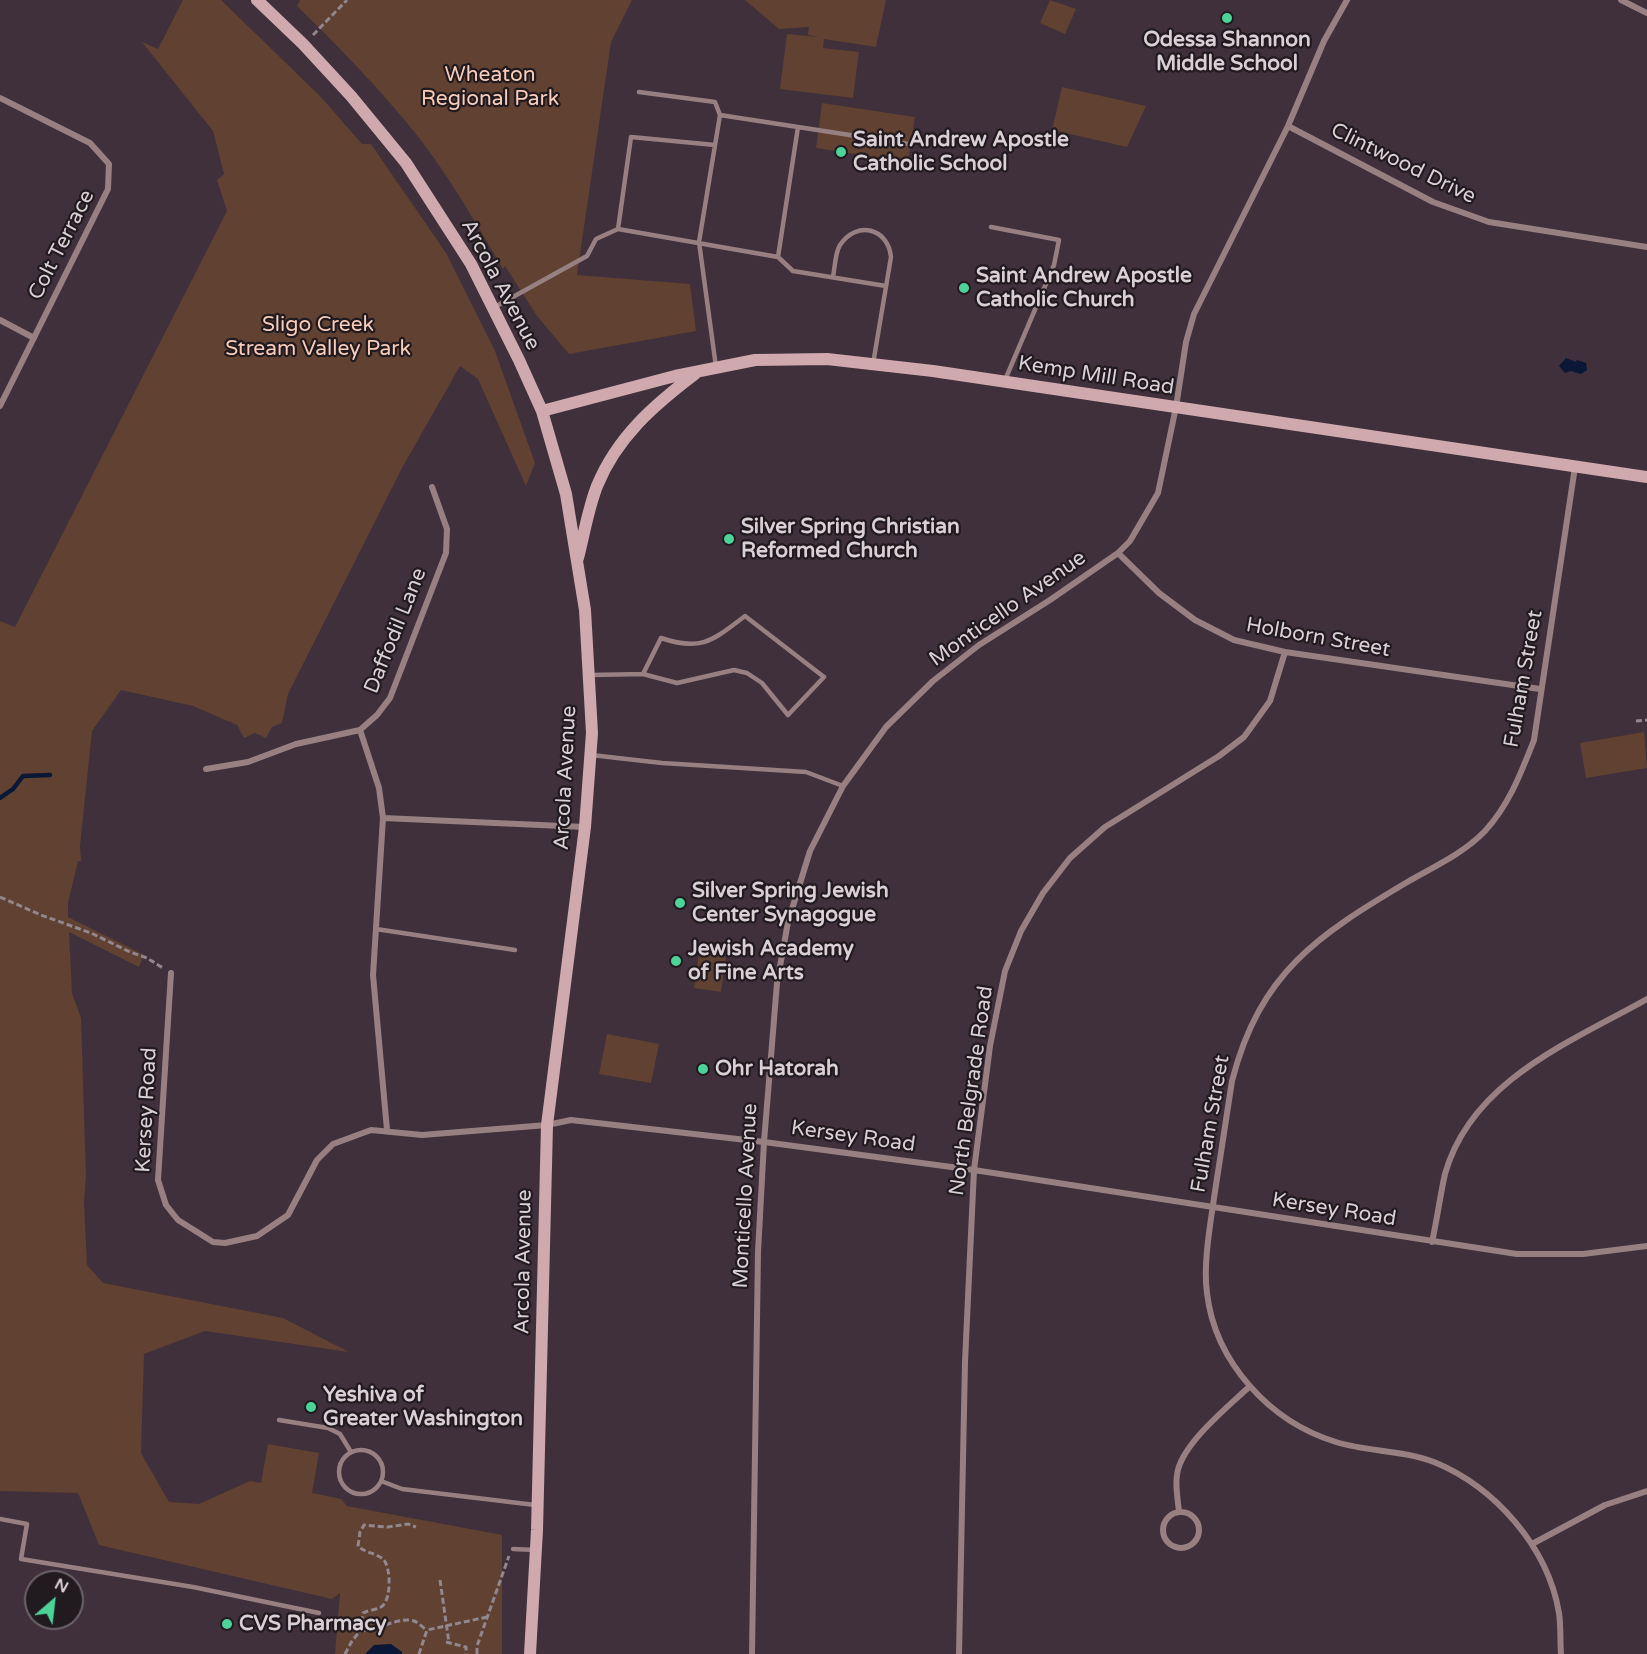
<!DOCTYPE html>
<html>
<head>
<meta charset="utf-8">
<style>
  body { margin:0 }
  #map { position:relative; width:1647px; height:1654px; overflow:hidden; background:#3f303b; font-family:"Varela Round",sans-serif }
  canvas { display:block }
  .north { position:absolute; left:24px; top:1570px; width:60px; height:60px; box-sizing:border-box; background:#211a1f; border:2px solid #6b6368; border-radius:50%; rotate:28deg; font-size:16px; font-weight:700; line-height:24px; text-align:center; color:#d9d0d6 }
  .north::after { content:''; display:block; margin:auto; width:21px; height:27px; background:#4cd39a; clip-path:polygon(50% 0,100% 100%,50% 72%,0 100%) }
</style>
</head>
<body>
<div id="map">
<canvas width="1647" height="1654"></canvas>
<div class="north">N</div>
</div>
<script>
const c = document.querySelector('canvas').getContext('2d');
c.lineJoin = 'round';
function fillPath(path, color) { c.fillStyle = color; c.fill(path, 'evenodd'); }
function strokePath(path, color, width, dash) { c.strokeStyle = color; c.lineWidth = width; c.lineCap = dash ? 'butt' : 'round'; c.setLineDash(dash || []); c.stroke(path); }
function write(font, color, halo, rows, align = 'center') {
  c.font = font + ' "Varela Round",sans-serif'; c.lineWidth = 4.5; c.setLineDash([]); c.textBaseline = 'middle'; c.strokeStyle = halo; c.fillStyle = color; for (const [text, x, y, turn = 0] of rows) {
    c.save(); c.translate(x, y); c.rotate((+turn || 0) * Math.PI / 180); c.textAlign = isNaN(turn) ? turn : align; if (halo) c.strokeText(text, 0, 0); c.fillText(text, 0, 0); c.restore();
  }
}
const green = new Path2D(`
  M183,0H221L321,97L362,144H371L446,253L495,351L535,463L526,486L478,379L460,366L402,468L288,694L282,723L272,727L266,738L255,733L244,738L237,725L193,706L121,690L92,731L80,846L81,861H78L68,903V917L144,955L139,967L69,932L72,993L81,1018L86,1177L84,1202L87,1265L103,1283L283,1318L349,1352L205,1331L144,1354L141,1453L169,1502L199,1504L250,1481L261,1483L268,1444L319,1453L312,1493L341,1499L347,1506L502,1535V1654H335L340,1593L332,1599L99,1545L78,1493L0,1491V621L15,627L227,211L217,180L224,174L213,131L142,42L158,49Z
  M300,0H632L611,42L577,275L690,284L696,331L569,354L537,316L505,266L503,269C476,223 449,176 416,134C380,89 338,46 297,6Z
  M745,0H886L876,47L824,39L823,48L859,52L853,98L780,89L787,34L819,37L808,35L809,27L779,29Z
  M1050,0L1076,9L1065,34L1040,23Z
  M1062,87L1146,106L1127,147L1052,130Z
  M822,103L915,117L908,162L816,148Z
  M1644,732L1647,768L1586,778L1580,743Z
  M699,953L726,957L721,992L694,988Z
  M607,1034L659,1044L651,1083L599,1074Z`);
const water = new Path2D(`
  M1566,358L1576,362L1577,360L1586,363L1587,370L1581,374L1571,371L1565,373L1559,366Z
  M391,1644L402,1652V1654H365L374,1645Z`);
const stream = new Path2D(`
  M0,798L13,789L23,776L50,775`);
const path = new Path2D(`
  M313,35L347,0
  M1636,721L1647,720
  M0,897L41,915L91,933L130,952L147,958L163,968
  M440,1580L449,1643
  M360,1631L363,1613C368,1610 376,1610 381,1607C392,1601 391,1566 383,1559C376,1553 365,1553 358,1546L360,1532L364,1525L388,1527L408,1524L416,1527
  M446,1642L466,1647V1654
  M345,1654L352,1641L360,1631C376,1631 400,1616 414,1621C419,1623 423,1628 427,1630
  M419,1654L427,1630L487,1617
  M477,1654V1646L509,1556`);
const lane = new Path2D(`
  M639,92L715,102L720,115L699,242L716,367
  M720,115L798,127L778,257
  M798,127L908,144
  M991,227L1059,240L1054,265L1005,380
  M618,229L631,137L715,145
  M833,277C835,267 835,253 840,245C857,220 888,228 891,257L873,364
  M493,308L587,256L596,239L618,229L778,257L793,271L886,286
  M591,675L643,674L677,683L734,670L747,673L762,683L788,715L824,677L745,616C713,640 702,652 661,638L643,674
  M591,755L662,763L806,772L843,786
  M376,929L515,950
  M279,1420L328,1428L340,1434L351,1452
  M339 1472a22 22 0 1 1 44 0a22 22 0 1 1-44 0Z
  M381,1481L402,1489L535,1505
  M0,1519L27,1524L21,1559L193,1587L319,1613
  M513,1549L536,1550`);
const street = new Path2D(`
  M1621,0L1647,13
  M0,98L90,143L109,164L108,189L0,406
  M1288,126L1433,202L1489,222L1647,247
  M0,320L34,338
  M1118,553L1159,593L1195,620L1234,640L1285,652L1540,689
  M360,730L379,788L383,818L373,975L387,1130
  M206,769L248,762L296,744L360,730L377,715L390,698L446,553L447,529L432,487
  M383,818L585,827
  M171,973L158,1180L166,1205L178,1220L213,1242L225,1243L257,1236L288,1215L317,1160L333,1144L371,1130L422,1135L547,1125L571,1120L764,1142L974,1170L1517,1254H1583L1647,1246
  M1432,1242C1437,1220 1440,1196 1445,1174C1471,1081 1570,1042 1647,999
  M1163 1530a18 18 0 1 1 36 0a18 18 0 1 1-36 0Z
  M1179,1512C1178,1500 1175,1486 1177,1475C1180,1445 1229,1406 1250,1386
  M1532,1544L1605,1505L1647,1491
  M752,1654L758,1252L764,1142L777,983L788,922L810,851L843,786L886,727L933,681L979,645L1050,600L1118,553L1130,541L1158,493L1176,407L1186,342L1194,314L1288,126L1324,41L1347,0
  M959,1654L965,1362L974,1170L990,1046L1005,971L1021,931L1043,893L1070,858L1105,827L1219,756L1244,737L1270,701L1285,652
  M1561,1654C1560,1641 1561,1626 1559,1613C1548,1547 1495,1487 1434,1462C1403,1450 1368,1452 1336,1442C1270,1422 1215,1362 1207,1293C1203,1265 1210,1226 1214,1198C1220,1159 1226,1120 1232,1081C1260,972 1318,935 1409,881C1435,866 1464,853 1485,831C1509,805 1521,773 1534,740L1575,467`);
const secondary = new Path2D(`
  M257,0L303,44L351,96L406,163L471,264L519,360L542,411L566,494L585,610L592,733L585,827L547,1125L537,1530L530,1654
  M542,411L675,376L755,360L827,359L933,371L1647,477
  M578,558C584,535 588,509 597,486C617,437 654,405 695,374`);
const markers = [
  [1227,18,6,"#4cd39a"],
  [841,152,6,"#4cd39a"],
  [964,288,6,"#4cd39a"],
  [729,539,6,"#4cd39a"],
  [680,903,6,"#4cd39a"],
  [676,961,6,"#4cd39a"],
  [703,1069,6,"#4cd39a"],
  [311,1407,6,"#4cd39a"],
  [227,1624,6,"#4cd39a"]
];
const poiNames = [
  ["Odessa Shannon",1227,40,"center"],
  ["Middle School",1227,64,"center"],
  ["Saint Andrew Apostle",853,140],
  ["Catholic School",853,164],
  ["Saint Andrew Apostle",976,276],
  ["Catholic Church",976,300],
  ["Silver Spring Christian",741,527],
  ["Reformed Church",741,551],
  ["Silver Spring Jewish",692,891],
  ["Center Synagogue",692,915],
  ["Jewish Academy",688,949],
  ["of Fine Arts",688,973],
  ["Ohr Hatorah",715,1069],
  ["Yeshiva of",323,1395],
  ["Greater Washington",323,1419],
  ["CVS Pharmacy",239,1624]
];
const parkNames = [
  ["Wheaton",490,75],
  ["Regional Park",490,99],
  ["Sligo Creek",318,325],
  ["Stream Valley Park",318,349]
];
const streetNames = [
  ["Clintwood Drive",1403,164,26],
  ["Colt Terrace",62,245,-63],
  ["Arcola Avenue",500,285,62],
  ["Kemp Mill Road",1096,376,9],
  ["Monticello Avenue",1008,609,-35],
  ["Daffodil Lane",396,631,-68],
  ["Holborn Street",1318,638,10],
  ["Fulham Street",1524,679,-80],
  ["Arcola Avenue",566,778,-87],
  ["North Belgrade Road",972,1091,-82],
  ["Kersey Road",147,1110,-87],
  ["Fulham Street",1211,1124,-80],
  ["Kersey Road",853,1137,8],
  ["Monticello Avenue",746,1196,-87],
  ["Kersey Road",1334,1210,9],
  ["Arcola Avenue",524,1262,-89]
];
fillPath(green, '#604132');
fillPath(water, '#0b1737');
strokePath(stream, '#0b1737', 4.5);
strokePath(path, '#92868f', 3, [6, 3]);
strokePath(lane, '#988082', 4.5);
strokePath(street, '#988082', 6);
strokePath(secondary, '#cfa9ad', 12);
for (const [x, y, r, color] of markers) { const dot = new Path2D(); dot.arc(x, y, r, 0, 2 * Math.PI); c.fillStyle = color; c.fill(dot); strokePath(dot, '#211a1f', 2); }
write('bold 21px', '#d9d0d6', '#211a1f', poiNames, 'left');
write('21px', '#f8ccb8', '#211a1f', parkNames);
write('21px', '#d9d0d6', '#211a1f', streetNames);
</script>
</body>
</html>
